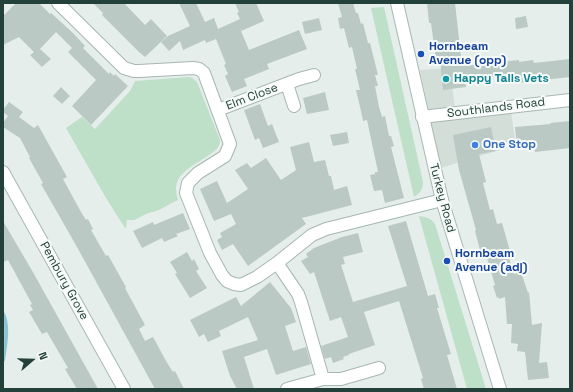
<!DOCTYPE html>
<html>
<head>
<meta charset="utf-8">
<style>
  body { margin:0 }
  #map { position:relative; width:573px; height:392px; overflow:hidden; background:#e5eeea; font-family:"Space Grotesk",sans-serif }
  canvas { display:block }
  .frame { position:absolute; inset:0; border:4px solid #23413a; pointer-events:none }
  .north { position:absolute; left:12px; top:340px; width:40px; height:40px; -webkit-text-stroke:3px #f6faf8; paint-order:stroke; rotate:70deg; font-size:11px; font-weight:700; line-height:16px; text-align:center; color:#23413a }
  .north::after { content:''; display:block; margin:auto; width:14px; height:18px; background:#23413a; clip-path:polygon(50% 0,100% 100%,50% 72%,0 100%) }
</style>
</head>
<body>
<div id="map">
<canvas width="573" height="392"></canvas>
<div class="frame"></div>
<div class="north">N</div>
</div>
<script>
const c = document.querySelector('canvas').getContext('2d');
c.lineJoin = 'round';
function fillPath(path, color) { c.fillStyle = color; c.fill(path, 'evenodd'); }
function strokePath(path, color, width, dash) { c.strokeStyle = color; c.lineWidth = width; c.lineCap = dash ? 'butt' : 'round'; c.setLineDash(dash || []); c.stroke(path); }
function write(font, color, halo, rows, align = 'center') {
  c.font = font + ' "Space Grotesk",sans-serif'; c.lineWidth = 4; c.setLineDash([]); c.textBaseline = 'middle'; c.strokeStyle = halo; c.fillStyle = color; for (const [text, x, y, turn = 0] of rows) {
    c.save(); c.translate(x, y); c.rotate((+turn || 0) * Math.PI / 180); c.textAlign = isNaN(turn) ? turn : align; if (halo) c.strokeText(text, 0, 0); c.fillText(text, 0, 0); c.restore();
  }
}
const built = new Path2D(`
  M450,68L456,118L511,112L516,145L441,168L420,70Z`);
const green = new Path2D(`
  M384,7L423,182C423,189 420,193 414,197L371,8Z
  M189,77L192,78L197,82L220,140C222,157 177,164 176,188C176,192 177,197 178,200L170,204L159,210L146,214L134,220H127L126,228H125L106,198L66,128L82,117L95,129L130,91L135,81Z
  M419,216C426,217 431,218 435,224L486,389H467Z`);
const stream = new Path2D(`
  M3,314C9,326 5,347 3,360`);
const building = new Path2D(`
  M16,3H39L50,14L51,13L73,33L85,46L83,48L109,74L110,72L114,76L115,74L128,86L91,125L72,106L96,80L68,52L72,48L56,32L40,49L51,59L42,67L30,55L34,52L19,37L3,45V16Z
  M93,3H124L145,25L151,19L167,36L145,57L139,52L102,15L103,13Z
  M179,3H196L205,22L214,18L218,29L240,19L237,13L239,12L235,3H256L264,21L241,31L249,50L299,30L307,49L267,64L269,69L244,79L247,86L232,92L225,76L228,74L224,65L226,64L216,39L206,43L205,40L183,50L180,41L169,51L161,42L168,36L190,26Z
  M338,3H353L356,13H358L361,24L363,23L368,43H370L378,75H375L378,86H375L379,107L382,117L385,116L389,136H391L394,146L391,147L404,198L385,203L382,190L374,191L370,175L375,174V172H378L367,120L363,121L361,111L356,90H360L355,69H357L352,47L349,48L344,28L340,29L338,18L342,17Z
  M427,3H455L462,66L519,60V62L533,60L534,63L570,59V77L508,84V81H502L501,76L465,80L466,87L443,90L440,60H436L431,23H429Z
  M526,16L528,27L516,29L515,18Z
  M319,18L322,30L305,34L302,22Z
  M61,87L70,96L62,104L53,96Z
  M325,92L329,110L307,114L303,98Z
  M9,102L23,112L19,117L34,128L38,125L67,177L63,179L81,212L86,220L88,219L93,229L91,230L106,256L108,255L126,287L125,288L145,325L139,329L145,341L153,337L166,361L173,372L175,371L184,389H155L77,247L41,184L43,183L29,158L30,157L20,138L3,127V123L8,116L3,112V110Z
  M260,104L268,126L272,124L279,142L263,148L259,138L255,140L244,110Z
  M570,121V148L535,152L534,144L517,145L515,127L551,124L550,123Z
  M491,127L496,151L479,154L486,182L483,183L490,210L493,209L497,224L502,223L510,251L507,252L514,274L521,272L528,293L529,292L532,325L542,323L539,363L547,362L549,378L528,380L525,352L517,351L518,344L511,343L512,324H507L505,297L499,299V297L497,298L493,286L495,285L487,258H486L483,250H480L475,231L476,230L459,170L453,135Z
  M347,132L349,143L333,146L330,135Z
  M309,142L314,162L325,160L329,176H331L334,190L347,186L352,205L302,218L306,224L248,266L233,244L222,250L217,240L222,237L220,233L236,224L231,214L214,221L200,189L217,181L227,203L248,189L235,170L247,163L251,168L266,158L281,180L296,170L290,147Z
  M183,213L190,229L176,234L178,236L164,242L162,238L142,248L133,231L153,222L154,225Z
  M3,221L34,274L98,389H77L65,369L68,368L47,332L42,334L29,312L33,310L30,305L32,304L8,260L3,262Z
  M406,221L428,296L435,294L439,308H437L451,354L447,355L457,389H424L421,379L423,378L399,301L364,312L375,345L349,354V355L343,357L344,359L333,363L331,357L325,359L321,346L348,337L341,317L330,321L314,272L310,274L301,261L308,257L306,254L314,248L342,237L358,233L363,252L343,257L345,264L341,265L353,302L407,286L388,226Z
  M187,252L192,261L194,259L199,269L196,271L207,288L190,298L175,274L177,273L170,262Z
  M270,282L291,308L296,322L285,326L293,351L306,347L311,364L276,375L267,349L244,357L254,389H237L230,376L222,351L258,340L248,317L219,331L221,336L208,342L204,334L199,337L190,320L236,297L241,306Z`);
const minor = new Path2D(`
  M58,3L124,68L134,71H139L193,68L199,69L204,73L230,144L225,156L198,173L188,183L186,193L210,253L222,275L227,281L234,284L241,285L257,277L277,263L312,235L326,229L442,200
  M287,84L294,106
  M218,110L299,79L314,75
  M422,117L570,100
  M3,172L124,389
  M277,263L298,294L301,302L323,379
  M287,389L323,379H341L379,368`);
const tertiary = new Path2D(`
  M397,3L442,200L500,389`);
const markers = [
  [421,54,4,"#1a4fb4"],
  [446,79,4,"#0f9aa8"],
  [475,145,4,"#3f7fe0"],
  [447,261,4,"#1a4fb4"]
];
const transitNames = [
  ["Hornbeam",429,47],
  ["Avenue (opp)",429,61],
  ["Hornbeam",455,254],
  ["Avenue (adj)",455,268]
];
const cultureNames = [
  ["Happy Tails Vets",454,79]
];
const streetNames = [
  ["Elm Close",252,97,-21],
  ["Southlands Road",496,108,-7],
  ["Turkey Road",442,198,75],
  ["Pembury Grove",64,281,61]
];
const shopNames = [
  ["One Stop",483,145]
];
fillPath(built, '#d3ded9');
fillPath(green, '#bedfc8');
strokePath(stream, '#8cc6d4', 4);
fillPath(building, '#bac9c3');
strokePath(minor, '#a7b7b2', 14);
strokePath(tertiary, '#a7b7b2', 14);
strokePath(minor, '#fff', 12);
strokePath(tertiary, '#fff', 12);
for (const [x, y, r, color] of markers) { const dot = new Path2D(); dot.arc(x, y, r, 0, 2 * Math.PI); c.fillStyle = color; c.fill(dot); strokePath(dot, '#f6faf8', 1.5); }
write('bold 12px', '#164399', '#f6faf8', transitNames, 'left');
write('bold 12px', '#0d838f', '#f6faf8', cultureNames, 'left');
write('12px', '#23413a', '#f6faf8', streetNames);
write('bold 12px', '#366cbe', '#f6faf8', shopNames, 'left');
</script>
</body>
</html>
